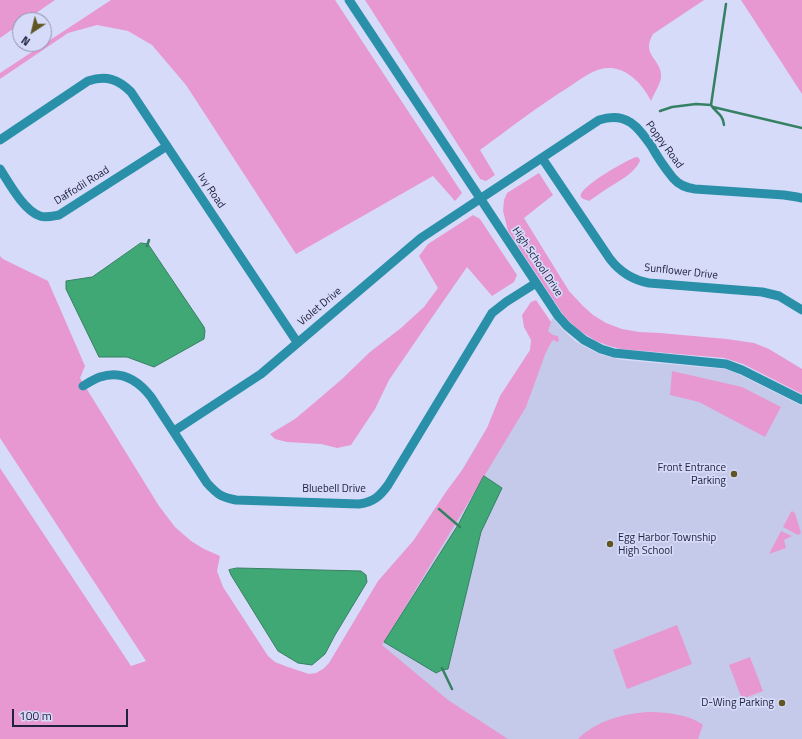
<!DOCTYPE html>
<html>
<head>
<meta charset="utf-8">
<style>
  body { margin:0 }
  #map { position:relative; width:802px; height:739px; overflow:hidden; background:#d6dbf9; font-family:"Titillium Web",sans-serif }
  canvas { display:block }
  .north { position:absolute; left:12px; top:12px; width:40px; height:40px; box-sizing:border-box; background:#d6dbf9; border:1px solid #8d91ae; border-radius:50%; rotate:215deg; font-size:11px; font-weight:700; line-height:16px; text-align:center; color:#20223e }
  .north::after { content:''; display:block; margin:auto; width:14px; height:18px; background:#615623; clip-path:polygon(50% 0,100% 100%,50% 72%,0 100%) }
  .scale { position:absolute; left:12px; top:709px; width:116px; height:18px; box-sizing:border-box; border:2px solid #20223e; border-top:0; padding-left:5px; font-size:12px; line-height:14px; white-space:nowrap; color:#20223e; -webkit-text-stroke:3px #d6dbf9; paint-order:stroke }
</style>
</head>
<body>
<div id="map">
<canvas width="802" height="739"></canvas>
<div class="north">N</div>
<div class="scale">100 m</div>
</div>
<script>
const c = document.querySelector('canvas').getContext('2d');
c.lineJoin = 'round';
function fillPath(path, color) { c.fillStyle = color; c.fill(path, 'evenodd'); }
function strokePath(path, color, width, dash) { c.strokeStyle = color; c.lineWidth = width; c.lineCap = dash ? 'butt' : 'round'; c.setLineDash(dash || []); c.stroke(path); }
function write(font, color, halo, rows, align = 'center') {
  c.font = font + ' "Titillium Web",sans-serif'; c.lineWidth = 3.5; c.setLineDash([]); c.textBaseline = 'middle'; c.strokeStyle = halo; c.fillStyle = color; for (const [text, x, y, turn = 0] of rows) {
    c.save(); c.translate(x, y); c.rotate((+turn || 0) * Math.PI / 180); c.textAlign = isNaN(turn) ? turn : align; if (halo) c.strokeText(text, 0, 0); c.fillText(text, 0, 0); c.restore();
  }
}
const built = new Path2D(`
  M553,318L563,330L575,341L589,349L602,355L622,360L724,369L734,372L802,406V739H428L335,681Z`);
const green = new Path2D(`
  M0,0H55L26,20H20V24L0,38Z
  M111,0H335L462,193L455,201L433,176L296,254L186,85L152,45L128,31L97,25L68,33L0,79V73Z
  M365,0H704L653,34C640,56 663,59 661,78C661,82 653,96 651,101C643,85 629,69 610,68C595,67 581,79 569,87C538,106 509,129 480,150L495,175L486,181L480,179Z
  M741,0H802V94Z
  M636,157L639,158L640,161C633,175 618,181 605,190C600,193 595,197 589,201C587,200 582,199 581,197C577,188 627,160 636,157Z
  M539,173L553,195L524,218L569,291L583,306L593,315L606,323L622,329L639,332L660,333L727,339L754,343L769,349L802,369V394L743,364L724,358L621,349L609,346L596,341L580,331L572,324L564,316L508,231L503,211L504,200L507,193Z
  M473,215L480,219L517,275L514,282L492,296L467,267L433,316L389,380L375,409L351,445L337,448L321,444L287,442L275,439L270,434L295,419L314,403L342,379L370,352L401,328L424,307L438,288L419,256L428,244Z
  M0,256L3,259L48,281L85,366L80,378L159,506L175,527L191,541L204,549L220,556L217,571L223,587L268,656L275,662L285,666L309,674L316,673L323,669L329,663L378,581L413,541L448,489L463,469L487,428L500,396L530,350L531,340L524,327L522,315L531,302L536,300L551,322L548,331L553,335L558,336L559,341L557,342L554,340L552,341L546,352L526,407L382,645L448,700L508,739H0V468L131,666L146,661L0,438Z
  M672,371L742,387L781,407L765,437L699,402L670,395Z
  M792,511L795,513L801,533L798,535L783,527L791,512Z
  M781,531L792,536L784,540L786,548L769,554Z
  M677,625L692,664L627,689L613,650Z
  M750,657L763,691L742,699L729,665Z
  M647,712C664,712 689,714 703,725L698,739H578C596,721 622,714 647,712Z`);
const water = new Path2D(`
  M141,243L148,244L204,327L205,331L204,339L154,367L127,357H99L66,289V281L92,277Z
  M484,476L502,488L481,532L448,669L442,670L436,673L384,642L458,525Z
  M237,568L361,571L366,575L367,582L335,635L325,654L312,665L298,663L278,651L231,575L229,570Z`);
const stream = new Path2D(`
  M713,107L802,128
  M660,111L672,107L696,104L711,105
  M724,125C723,114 716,113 711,105L726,4
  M147,246L149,240
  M439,509L460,527
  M442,668L452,689`);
const minor = new Path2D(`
  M349,0L558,316L567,326L584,340L601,349L614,353L726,364L742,370L802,400
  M0,140L88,81C106,75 118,79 131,92L297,342
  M542,158L610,259C620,272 633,280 649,283L762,292L779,296L802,310
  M0,169C9,183 24,211 40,216C46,218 53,216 59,215L167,146
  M83,386C88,383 94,379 100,377C121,370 138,380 151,397L207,483C218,495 221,497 236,500L359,504C374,502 380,496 388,485L492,313L506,302L536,283
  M174,431L261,374L421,238L599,120C627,111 638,127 652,147C658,158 665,168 673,178C679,185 686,188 695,189L784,195L797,197L802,198`);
const markers = [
  [734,474,4,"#615623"],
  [610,544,4,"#615623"],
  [782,703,4,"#615623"]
];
const streetNames = [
  ["Poppy Road",664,145,54],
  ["Daffodil Road",82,186,-32],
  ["Ivy Road",211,191,56],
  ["High School Drive",537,262,56],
  ["Sunflower Drive",681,272,6],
  ["Violet Drive",320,307,-40],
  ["Bluebell Drive",334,489]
];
const poiNames = [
  ["Front Entrance",726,468],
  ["Parking",726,481],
  ["Egg Harbor Township",618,538,"left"],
  ["High School",618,551,"left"],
  ["D-Wing Parking",774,703]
];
fillPath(built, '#c5caeb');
fillPath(green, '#e798d0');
fillPath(water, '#40a874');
strokePath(water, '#368064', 1);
strokePath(stream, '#368064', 2.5);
strokePath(minor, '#2a90a9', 9);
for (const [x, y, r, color] of markers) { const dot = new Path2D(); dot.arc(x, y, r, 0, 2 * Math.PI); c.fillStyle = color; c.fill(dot); strokePath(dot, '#d6dbf9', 1.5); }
write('11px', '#20223e', '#d6dbf9', streetNames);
write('11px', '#20223e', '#d6dbf9', poiNames, 'right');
</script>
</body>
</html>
